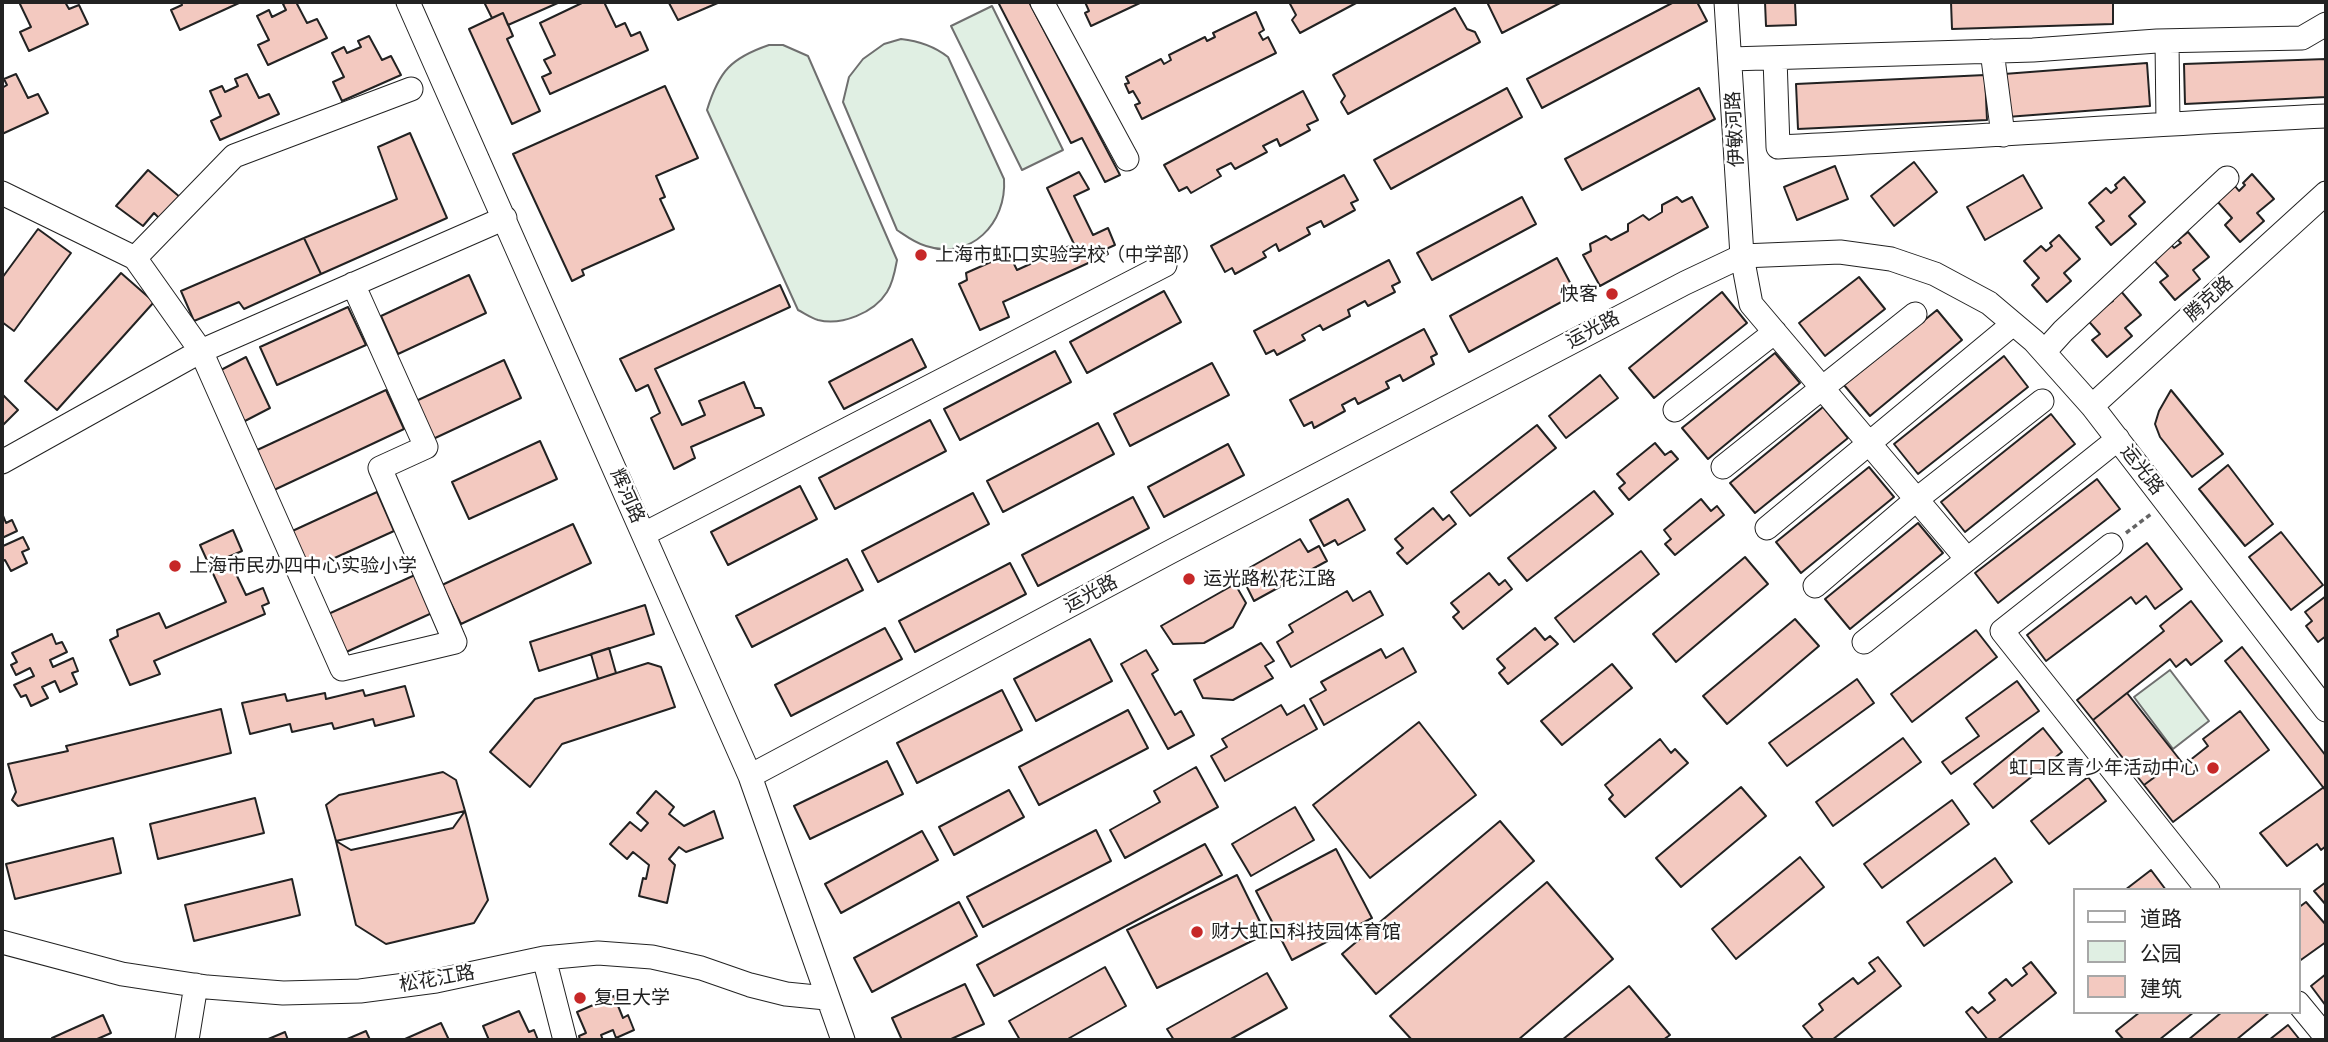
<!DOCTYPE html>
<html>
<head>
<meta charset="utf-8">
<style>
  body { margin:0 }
  #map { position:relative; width:2328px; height:1042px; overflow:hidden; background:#fff; font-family:Mulish,"Noto Sans SC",sans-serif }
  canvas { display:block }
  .frame { position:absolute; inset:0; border:4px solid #222; pointer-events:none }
  .legend { position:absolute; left:2073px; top:888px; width:228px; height:126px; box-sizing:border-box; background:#fff; border:2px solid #a7a7a7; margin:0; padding:9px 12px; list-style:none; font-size:21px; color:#222 }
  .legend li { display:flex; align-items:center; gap:14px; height:35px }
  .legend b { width:35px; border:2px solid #a7a7a7 }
</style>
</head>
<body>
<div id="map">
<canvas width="2328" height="1042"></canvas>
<div class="frame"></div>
<ul class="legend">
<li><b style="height:9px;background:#fff"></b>道路</li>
<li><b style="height:19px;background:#e0efe3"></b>公园</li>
<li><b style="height:19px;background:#f3c9c0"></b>建筑</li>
</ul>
</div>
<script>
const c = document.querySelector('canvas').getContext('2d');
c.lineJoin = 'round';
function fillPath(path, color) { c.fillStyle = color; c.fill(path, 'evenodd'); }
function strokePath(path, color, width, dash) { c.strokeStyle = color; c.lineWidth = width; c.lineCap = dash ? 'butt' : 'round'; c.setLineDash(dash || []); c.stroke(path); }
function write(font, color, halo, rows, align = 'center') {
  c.font = font + ' Mulish,"Noto Sans SC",sans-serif'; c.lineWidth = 5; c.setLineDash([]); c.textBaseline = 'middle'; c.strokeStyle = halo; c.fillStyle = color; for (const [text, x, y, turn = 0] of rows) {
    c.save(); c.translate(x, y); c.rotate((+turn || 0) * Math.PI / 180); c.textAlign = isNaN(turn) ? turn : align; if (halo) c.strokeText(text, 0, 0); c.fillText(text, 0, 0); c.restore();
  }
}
const green = new Path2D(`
  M992,6L1063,150L1022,170L951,26Z
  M901,39C919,41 934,46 948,57L1004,179C1007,223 971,261 926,246C915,243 906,236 897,230L843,102L849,77L863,59L884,44Z
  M769,45H783L808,56L897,260C895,271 893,283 887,292C874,313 841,326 818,320C811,318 804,313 798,310L707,110C719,71 731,58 769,45Z
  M2170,670L2209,721L2173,749L2134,697Z`);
const building = new Path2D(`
  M19,2H65L69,9L79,5L88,24L29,51L20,32L31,27Z
  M181,2H239V3L180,30L171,10L182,5Z
  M287,2H296L307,23L317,19L327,38L268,65L258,45L269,40L257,16L269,10L272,17L286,10L283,4Z
  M484,2H560L508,25L503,13L492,18Z
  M584,2H604L616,27L625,23L631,36L640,32L648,50L550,94L542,77L551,73L544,60L555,55L540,23Z
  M672,2H720L678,20L669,3Z
  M998,2H1029L1120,175L1105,182L1082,138L1071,143Z
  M1085,2H1142L1091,26L1085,13L1089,11Z
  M1289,2H1358L1300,33L1292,20L1296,15Z
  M1487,2H1562L1502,33Z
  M1674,2H1697L1707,21L1542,108L1527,79Z
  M1765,2H1795L1796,25L1766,26Z
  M1951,2H2113V24L1952,29Z
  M1455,8L1467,29L1475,32L1480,42L1348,114L1341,102L1345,96L1333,75Z
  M1256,12L1264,30L1259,33L1263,40L1268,37L1276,53L1142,119L1135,105L1140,103L1133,91L1129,93L1125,84L1129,83L1126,77L1161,59L1164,64L1171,60L1169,55L1205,37L1207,41L1215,37L1213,33Z
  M503,13L513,36L507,39L540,111L512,124L469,29Z
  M369,36L382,60L391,56L401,75L342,101L333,82L344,77L332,53L344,47L347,53L361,47L358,41Z
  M2326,59V97L2185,104L2184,64Z
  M2147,63L2150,106L2007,117L2004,74Z
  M16,74L28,98L38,94L48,113L2,134V88L7,85L4,79Z
  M247,74L259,98L269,94L279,114L220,140L211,121L221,116L210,91L222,86L225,92L238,86L235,79Z
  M1985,75L1987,120L1798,129L1796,84Z
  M665,86L698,158L656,176L665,197L660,199L674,229L582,270L584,275L572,281L513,154Z
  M1507,88L1522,117L1391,189L1374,160Z
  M1699,88L1715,119L1582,190L1565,159Z
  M1303,91L1318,120L1307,125L1310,130L1280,146L1277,139L1263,146L1267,152L1235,169L1231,163L1217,170L1221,176L1191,193L1187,187L1179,191L1164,165Z
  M410,133L447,218L321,274L304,238L397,199L378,147Z
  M1914,162L1937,192L1894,226L1871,196Z
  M1835,166L1848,199L1797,220L1784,187Z
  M148,170L181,198L161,220L154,213L143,226L116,206Z
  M1079,172L1089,189L1074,196L1093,235L1108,228L1115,245L1106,249L1108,254L1003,302L1009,317L980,330L959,284L967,280L966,273L1009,254L1017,270L1074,244L1047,188Z
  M2252,174L2274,199L2257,213L2264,221L2240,242L2225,225L2232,218L2217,201L2235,186L2239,191L2245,185L2243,183Z
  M1344,175L1358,200L1351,203L1355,210L1324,227L1321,221L1307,228L1310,234L1279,251L1276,244L1263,252L1266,257L1235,274L1232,268L1225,272L1211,246Z
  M2023,175L2042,208L1985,240L1967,207Z
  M2124,177L2145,202L2129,216L2136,224L2111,245L2096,227L2104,221L2089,203L2106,188L2111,193L2117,188L2115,185Z
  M1522,197L1536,224L1432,280L1417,253Z
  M1677,197L1682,202L1692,197L1708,227L1600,286L1583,255L1591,251L1590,244L1606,236L1611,240L1628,231V224L1643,215L1649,220L1662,212V205Z
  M38,229L71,253L14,331L2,322V278Z
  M2188,232L2209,257L2193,270L2200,279L2175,300L2160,282L2168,276L2152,258L2170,243L2174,248L2181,243L2178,240Z
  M2059,235L2080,259L2064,273L2071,281L2047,302L2032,285L2039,278L2024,261L2041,246L2046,251L2052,246L2050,243Z
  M304,238L321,274L244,309L239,302L194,321L181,291Z
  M1557,258L1576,294L1469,352L1450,316Z
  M1389,260L1400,282L1392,286L1395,292L1368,306L1365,301L1348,310L1350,316L1323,330L1320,325L1302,335L1305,340L1277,355L1274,350L1266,354L1254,331Z
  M121,273L154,302L57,410L25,381Z
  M469,275L486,313L398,354L381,316Z
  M1859,277L1885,309L1825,356L1799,323Z
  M780,285L790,307L655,369L682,425L705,415L699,401L744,382L755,408H761L764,415L691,447L695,458L674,469L651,418L660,413L648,385L636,391L620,359Z
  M2120,290L2141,315L2125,328L2132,336L2107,357L2092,340L2100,334L2084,316L2102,301L2106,306L2113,301L2110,298Z
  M1164,291L1181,322L1087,373L1070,342Z
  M1722,292L1747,323L1654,398L1629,368Z
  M348,307L366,345L277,385L260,347Z
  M1937,310L1962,340L1870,416L1844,385Z
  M1424,329L1437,354L1431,357L1434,364L1403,381L1400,375L1386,382L1389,388L1358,404L1355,398L1342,405L1345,411L1314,428L1312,422L1304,426L1290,400Z
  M912,339L926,367L844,409L829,382Z
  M1055,351L1071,382L960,440L944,409Z
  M1775,353L1800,383L1708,459L1682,428Z
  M2004,356L2028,387L1918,474L1894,444Z
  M246,357L270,408L243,422L219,371Z
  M504,360L521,398L433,439L416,401Z
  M1212,363L1229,395L1130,446L1114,414Z
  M1600,375L1618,398L1566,438L1549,416Z
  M386,390L404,429L274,490L255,451Z
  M2171,390L2223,454L2192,477L2160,437L2155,424L2159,411Z
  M2,394L18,410L2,426Z
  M1823,407L1848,438L1755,513L1730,483Z
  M2051,414L2075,444L1965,532L1941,502Z
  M930,420L946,451L835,509L819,478Z
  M1098,423L1114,454L1003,512L987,481Z
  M1537,425L1556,448L1470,516L1451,492Z
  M540,441L557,479L469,519L452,482Z
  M1655,443L1665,455L1671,451L1678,459L1629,500L1619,488L1625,483L1617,474Z
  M1228,444L1244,475L1164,517L1148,487Z
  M2228,465L2273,524L2245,546L2199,489Z
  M1869,467L1894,497L1801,573L1776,542Z
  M2097,479L2120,509L1998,603L1975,573Z
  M800,486L817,519L728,565L711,532Z
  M1594,491L1613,514L1527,581L1508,558Z
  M377,492L394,531L306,571L288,533Z
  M973,493L989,524L878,582L862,551Z
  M1133,497L1149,528L1038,586L1022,555Z
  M1348,499L1365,530L1338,545L1335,540L1324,546L1310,520Z
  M1701,499L1711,511L1717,506L1724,515L1675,555L1665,544L1671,539L1664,530Z
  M1433,508L1443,520L1449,515L1456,524L1407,564L1397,553L1403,548L1395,539Z
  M2,513L6,523L12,520L17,531L2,538Z
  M1918,523L1943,553L1850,629L1825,599Z
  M573,524L591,563L461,624L442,585Z
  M233,530L242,551L228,557L246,595L263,588L269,603L262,606L265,614L154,661L160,674L130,685L110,640L118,636L117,630L159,613L166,628L226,602L200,545Z
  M2281,532L2323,585L2291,610L2249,557Z
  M23,537L29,549L22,552L27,563L11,571L5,560L2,561V542L3,546Z
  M1300,539L1308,552L1319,546L1327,561L1254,601L1247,587L1256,582L1249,568Z
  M2147,543L2182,589L2155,609L2146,596L2136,604L2131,597L2046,661L2027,635Z
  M1641,551L1659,574L1574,642L1555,618Z
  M1745,557L1768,584L1676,662L1653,634Z
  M847,559L863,590L752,647L736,616Z
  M1010,563L1026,594L915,652L899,621Z
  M1489,573L1499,585L1505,580L1512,589L1463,629L1453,617L1459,612L1451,603Z
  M415,575L432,613L344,653L326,615Z
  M1235,584L1246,603L1233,627L1204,643L1173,644L1161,626Z
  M1347,591L1353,601L1370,591L1383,615L1291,667L1277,642L1293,632L1289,625Z
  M2326,596V636L2318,642L2306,626L2312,621L2305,612Z
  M2191,601L2222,641L2191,665L2186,659L2176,667L2170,659L2093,720L2077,700L2164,631L2160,626Z
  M645,605L654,634L539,671L530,642Z
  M1795,619L1819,646L1727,724L1703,696Z
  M885,628L902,659L791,716L775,685Z
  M1535,628L1545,640L1550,636L1558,644L1508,684L1499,673L1505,668L1497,659Z
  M1976,630L1997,657L1912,722L1891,694Z
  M52,634L56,644L62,642L67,652L50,660L53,667L73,658L78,671L72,673L77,684L60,692L55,681L42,687L48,698L31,706L26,695L21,697L14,685L34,676L30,668L16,675L11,665L17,662L12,653Z
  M1090,639L1112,681L1036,721L1014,679Z
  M1261,643L1274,661L1265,666L1273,678L1233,700L1203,698L1194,680Z
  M2242,647L2326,756V791L2225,661Z
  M609,648L616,673L598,679L591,654Z
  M1403,648L1416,672L1324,725L1310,699L1326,690L1321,682L1381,649L1386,658Z
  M1146,650L1158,670L1152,674L1175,715L1181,711L1194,735L1168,749L1121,664Z
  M648,663L661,667L675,707L562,744L530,787L490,752L535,699Z
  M1612,664L1632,688L1562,745L1541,721Z
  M1857,679L1874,703L1787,766L1769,743Z
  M2017,681L2039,711L1951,774L1942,762L1979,736L1966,718Z
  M405,686L414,716L375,726L373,719L334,729L332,723L292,732L290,724L250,734L242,703L285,694L287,701L325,693L326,699L363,690L365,696Z
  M1002,690L1022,730L917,783L897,743Z
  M2127,693L2184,765L2175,771L2171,765L2144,785L2093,720Z
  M1281,705L1287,715L1304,705L1317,729L1225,781L1211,756L1227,747L1222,739Z
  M221,709L231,753L18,806L12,800L16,792L8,764L68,751L66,746Z
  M1128,710L1148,748L1039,805L1019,767Z
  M2240,711L2269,750L2173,822L2144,785L2171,765L2175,771L2184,765L2208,746L2203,739Z
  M1419,722L1476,795L1370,878L1313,805Z
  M2043,728L2062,752L1993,808L1974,784Z
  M1903,738L1921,762L1833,826L1816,802Z
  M1660,739L1671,753L1675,749L1688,763L1625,817L1609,799L1613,795L1605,785Z
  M887,761L903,794L810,839L794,806Z
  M1196,767L1218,807L1125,858L1110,830L1160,802L1154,791Z
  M443,772L456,780L465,811L453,828L351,850L336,841L326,805L339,795Z
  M2088,777L2106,801L2049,844L2031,821Z
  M1741,787L1766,816L1681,887L1656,858Z
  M2324,787L2326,791V846L2321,850L2317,844L2287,866L2260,833Z
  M1009,790L1024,817L954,855L939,827Z
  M656,791L674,807L669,814L684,826L714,811L723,838L686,852L679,847L669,859L675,865L667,903L639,896L643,878L646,879L649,865L633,852L627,859L610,844L630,822L641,831L648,823L637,813Z
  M255,798L264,833L158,859L150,824Z
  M1952,800L1969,824L1882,888L1864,864Z
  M1295,807L1314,840L1251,876L1232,844Z
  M465,811L488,900L474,923L386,944L356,925L336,841Z
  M1500,821L1534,861L1376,994L1342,954Z
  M1096,830L1111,861L983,927L967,897Z
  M922,831L938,860L841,913L825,884Z
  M113,838L121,873L15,899L6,864Z
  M1205,844L1222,875L994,996L977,965Z
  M1336,849L1372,918L1292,960L1256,891Z
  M1800,857L1824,887L1736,959L1712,929Z
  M1995,858L2012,882L1924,946L1907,922Z
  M2151,870L2166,890H2125Z
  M1237,875L1266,934L1157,988L1127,930Z
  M292,879L300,915L194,941L185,905Z
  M1547,882L1613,959L1518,1040H1412L1390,1016Z
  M2326,882V905L2314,891Z
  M959,902L977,936L872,992L854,958Z
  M2306,902L2326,925V942L2298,962V908Z
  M1878,957L1901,986L1832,1040H1814L1803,1026L1823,1010L1819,1004L1853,978L1858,984L1875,971L1869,963Z
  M2031,962L2056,993L1997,1040H1988L1966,1012L1972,1007L1978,1013L1995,1000L1989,993L2006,979L2012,986L2027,974L2023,968Z
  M1105,967L1126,1006L1066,1040H1020L1009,1021Z
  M1267,973L1287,1008L1229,1040H1174L1167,1029Z
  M2326,974V1006L2311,986Z
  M965,984L984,1024L949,1040H902L892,1018Z
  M1629,986L1670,1035L1663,1040H1562Z
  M614,996L623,1018L628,1015L634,1030L616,1038L613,1030L601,1035L603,1040H580L579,1036L586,1033L577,1012Z
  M519,1011L529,1032L534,1030L538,1040H489L483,1026Z
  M2140,1012H2194L2159,1040H2124L2116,1031Z
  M2222,1012H2270L2236,1040H2188Z
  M103,1015L111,1033L95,1040H52V1038Z
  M441,1023L449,1040H405V1039Z
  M2288,1025L2300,1040H2269Z
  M366,1031L370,1040H345Z
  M285,1032L288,1040H266Z`);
const path = new Path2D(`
  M2126,533L2151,514`);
const minor = new Path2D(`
  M408,2L750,776L843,1040
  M1042,2L1127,159
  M1726,2L1742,256L1751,304L1967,559
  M2167,41L2168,123
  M1992,51L2003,135
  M1775,58L1778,147C1961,138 2143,124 2326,116
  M1730,59L2033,50L2157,41L2302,38L2326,24
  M2,193L135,258L201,351L505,218
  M135,258L234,156L411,89
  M2044,352L2063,331L2227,178
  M2092,406L2326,193
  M1675,410L1775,332
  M2,462L201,351L342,669L455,642L380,468L426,447L353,284
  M1723,467L1915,314
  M1767,528L2013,324
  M644,534L1165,265
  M2111,545L2002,631L2208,890
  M1815,586L1917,499L2042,401
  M1864,642L2118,439
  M750,776L1170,552L1685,283L1742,256L1840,252L1891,259L1935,274L1989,303L2034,341L2092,406L2326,710
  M2,942L122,974L207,987L283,993L360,991L436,981L544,958L598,953L652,957L701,968L750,985L786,994L826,998
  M544,958L565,1040
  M2298,1003L2326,1037
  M187,1040L196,985`);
const markers = [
  [921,255,7,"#c62828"],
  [1612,294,7,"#c62828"],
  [175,566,7,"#c62828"],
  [1189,579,7,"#c62828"],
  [2213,768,7,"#c62828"],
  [1197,932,7,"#c62828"],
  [580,998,7,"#c62828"]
];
const streetNames = [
  ["伊敏河路",1735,129,-93],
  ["腾克路",2209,299,-42],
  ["运光路",1593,330,-28],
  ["运光路",2142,470,52],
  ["辉河路",627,496,66],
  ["运光路",1091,594,-28],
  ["松花江路",437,979,-10]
];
const poiNames = [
  ["上海市虹口实验学校（中学部）",935,255],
  ["快客",1598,294,"right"],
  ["上海市民办四中心实验小学",189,566],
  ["运光路松花江路",1203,579],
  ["虹口区青少年活动中心",2199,768,"right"],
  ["财大虹口科技园体育馆",1211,932],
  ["复旦大学",594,998]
];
fillPath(green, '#e0efe3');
strokePath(green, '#6f6f6f', 2);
fillPath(building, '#f3c9c0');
strokePath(building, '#222', 2);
strokePath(minor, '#222', 25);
strokePath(path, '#646464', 3.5, [5, 3.5]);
strokePath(minor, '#fff', 23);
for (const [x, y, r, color] of markers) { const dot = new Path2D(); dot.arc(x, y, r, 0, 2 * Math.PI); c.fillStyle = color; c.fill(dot); strokePath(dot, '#fff', 2.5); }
write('19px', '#222', '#fff', streetNames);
write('19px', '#222', '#fff', poiNames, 'left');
</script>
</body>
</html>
